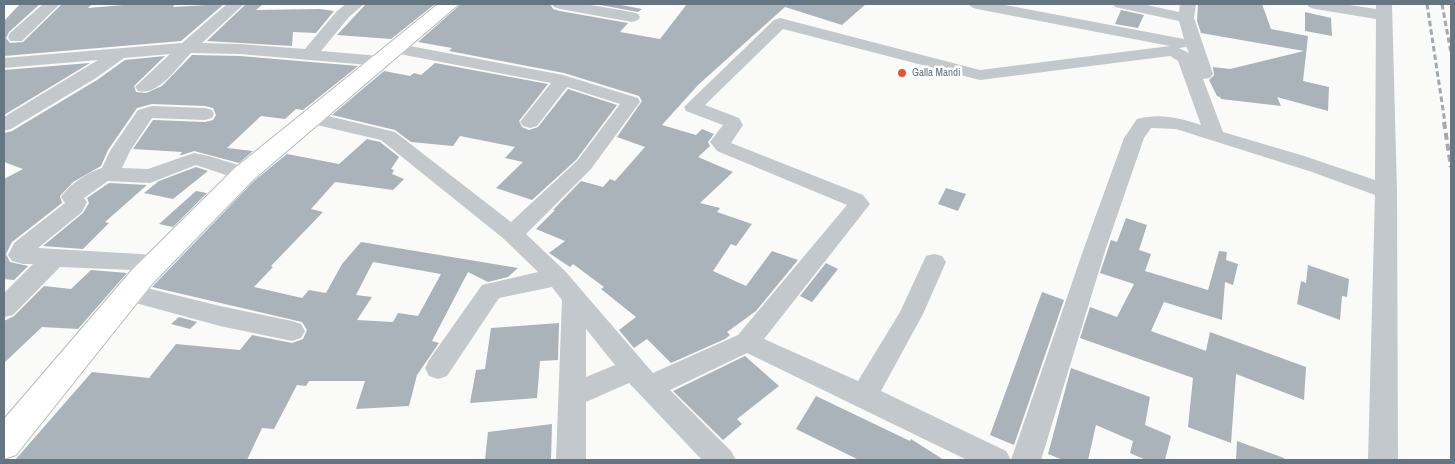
<!DOCTYPE html>
<html>
<head>
<meta charset="utf-8">
<style>
  body { margin:0 }
  #map { position:relative; width:1455px; height:464px; overflow:hidden; background:#fafaf8; font-family:"Archivo Narrow",sans-serif }
  canvas { display:block }
  .frame { position:absolute; inset:0; border:5px solid #657683; pointer-events:none }
</style>
</head>
<body>
<div id="map">
<canvas width="1455" height="464"></canvas>
<div class="frame"></div>
</div>
<script>
const c = document.querySelector('canvas').getContext('2d');
c.lineJoin = 'round';
function fillPath(path, color) { c.fillStyle = color; c.fill(path, 'evenodd'); }
function strokePath(path, color, width, dash) { c.strokeStyle = color; c.lineWidth = width; c.lineCap = dash ? 'butt' : 'round'; c.setLineDash(dash || []); c.stroke(path); }
function write(font, color, halo, rows, align = 'center') {
  c.font = font + ' "Archivo Narrow",sans-serif'; c.lineWidth = 5; c.setLineDash([]); c.textBaseline = 'middle'; c.strokeStyle = halo; c.fillStyle = color; for (const [text, x, y, turn = 0] of rows) {
    c.save(); c.translate(x, y); c.rotate((+turn || 0) * Math.PI / 180); c.textAlign = isNaN(turn) ? turn : align; if (halo) c.strokeText(text, 0, 0); c.fillText(text, 0, 0); c.restore();
  }
}
const building = new Path2D(`
  M20,4H40L9,32L6,38L10,43L23,42L62,4H92L88,8L135,4H175L173,7L224,4L181,41L4,56V21Z
  M246,4H263L256,10L320,9L334,11L316,33L293,32L292,46L207,41Z
  M366,4H435L391,39L337,35Z
  M461,4H550L553,9L560,11L628,23L620,32L660,39L687,4H866L842,25L785,7L698,85L662,125L696,135L702,129L714,134L708,142L710,146L698,157L733,172L700,203L720,208L717,212L752,224L736,246L731,244L713,271L746,286L772,251L798,260L756,311L727,332L730,335L725,339L671,363L647,339L634,348L619,330L636,317L601,289L604,287L573,264L570,267L549,253L565,241L536,229L555,210H553L581,181L603,187L610,179L615,181L645,147L617,137L642,101L639,96L564,73L449,51L452,48L418,42Z
  M595,4H616L642,9L638,12Z
  M1198,4H1262L1271,29L1308,36L1303,81L1329,87L1328,111L1277,97L1281,106L1221,99L1220,97L1217,96L1209,80L1214,75L1213,67L1230,69L1304,51L1201,33L1197,21Z
  M1121,10L1144,15L1138,28L1115,24Z
  M1305,12L1331,18L1332,36L1305,31Z
  M192,55L240,56L358,66L303,110L296,109L285,119L261,116L227,148L253,151L239,163L194,151L182,155H180L182,152L133,149L153,120L205,122L213,120L216,115L213,108L205,106L152,104L137,108L108,150L101,166L73,182L60,196L62,203L12,242L6,254L10,262L28,266L14,280L4,279V179L23,169L4,162V133L12,131L97,80L125,60L165,56L134,86L136,92L146,93L162,86Z
  M90,63L4,115V70Z
  M435,63L548,84L519,121L522,127L529,130L538,127L568,89L617,105L576,160L532,200L496,188L523,162L505,158L515,147L460,136L453,146L411,142L395,130L332,115L384,71L410,76L414,73L421,75Z
  M367,139L380,142L399,157L391,169L394,170L392,174L404,179L393,190L335,182L311,209L323,212L271,266L273,267L254,287L302,298L309,290L326,293L342,264L361,242L518,268L508,277L488,282L468,272L432,341L439,343L417,375L409,406L356,409L365,381H309L306,386L297,385L274,429L262,428L247,460H15L92,372L149,378L176,344L240,350L252,335L292,343L303,339L307,330L302,322L152,287L254,181L287,154L339,164ZM373,262L441,274L418,316L398,313L393,322L357,320L372,297L356,295Z
  M196,167L208,171L173,199L144,193L159,181Z
  M109,183L147,185L105,222L109,223L83,249L43,246L83,213L89,203L87,198Z
  M946,188L966,194L958,211L938,204Z
  M196,191L207,193L173,227L159,224Z
  M1126,218L1147,225L1139,250L1151,254L1145,271L1208,290L1219,251L1227,252L1226,260L1238,264L1233,285L1225,282L1222,320L1164,302L1151,331L1206,351L1210,332L1306,367L1304,400L1236,374L1231,443L1188,427L1193,378L1080,338L1090,307L1117,317L1134,284L1100,273L1111,240L1117,242Z
  M826,263L838,269L812,302L800,296Z
  M1308,265L1349,279L1347,297L1342,296L1340,320L1297,304L1301,281L1306,283Z
  M91,270L127,273L78,329L42,327L4,363V321L14,316L44,286L71,289Z
  M1042,292L1064,300L1014,445L990,435Z
  M179,317L197,322L190,329L171,324Z
  M559,323L558,360L540,361L537,398L470,403L476,370L485,369L491,328Z
  M745,356L779,386L737,419L742,424L723,440L673,391Z
  M1071,368L1150,397L1145,425L1171,436L1165,460H1146L1130,453L1133,441L1096,425L1088,460H1063L1048,454Z
  M816,396L910,441L911,439L944,460H859L796,429Z
  M552,424L551,460H485L488,432Z
  M1237,441L1284,458V460H1236Z`);
const minor = new Path2D(`
  M43,4H60L22,41H10L8,37L10,33Z
  M227,4H244L202,43L240,44L305,49L337,11L346,4H364L349,17L321,51L380,56L386,57L389,61L386,65L380,66L240,54L191,53C178,66 159,96 138,91L135,87L170,54L124,58L96,78L11,129L4,131V117L98,60L4,68V58L182,43Z
  M552,4H585L632,12L638,14L640,17L638,20L632,22L560,9L554,7Z
  M969,4H1000L1184,39L1179,21L1115,7L1113,4H1142L1179,12L1180,4H1196L1194,18L1213,74L1210,78L1203,79L1223,132L1304,156L1375,180L1376,19L1315,9L1309,7L1307,4H1343L1376,9V4H1392L1397,191L1398,460H1368L1375,195L1312,172L1176,129L1151,128L1144,138L1106,248L1041,460H1011L1084,248L1124,138L1137,119C1160,113 1179,118 1201,125L1178,61L1170,56L980,80L783,29L705,105L739,118L743,125L731,143L863,195L870,204L764,339L858,381L900,312L926,256L934,254L942,256L946,262L923,314L881,391L1006,451L1011,460H967L747,353L670,390L731,451L736,460H702L629,383L586,402V460H556L562,300L552,287L499,298L447,376L438,379L429,376L425,368L429,360L482,285L538,272L504,239L381,140L304,122L301,118L304,114L311,112L395,132L511,222L577,161L620,104L567,87L537,126L530,128L523,126L520,122L551,83L394,53L388,52L386,48L388,44L394,43L563,75L638,98L640,102L591,169L526,234L565,271L653,373L738,335L847,205L717,151L710,142L723,125L686,111L684,107L774,20L780,18L980,70L1170,46L977,9L971,7ZM1186,46L1189,53L1179,48L1186,47ZM586,329L615,365L586,377Z
  M152,106L205,108L212,110L214,114L212,118L205,120L152,118L130,151L122,168L148,169L194,153L209,156L251,169L254,174L251,179L244,181L196,165L150,183L108,181L84,198L87,202L82,212L38,248L156,255L164,257L168,263L164,269L156,271L60,267L13,315L4,317V293L33,264H23L12,261L8,255L14,243L65,203L61,197C69,185 88,172 102,168L110,151L138,110Z
  M130,284L220,306L292,321L301,324L305,331L301,338L292,341L220,326L121,299L118,293L121,287Z`);
const major = new Path2D(`
  M438,4H459L253,180L152,284L16,455L4,459V419L132,270L235,168Z`);
const railFar1 = new Path2D(`
  M1427,4L1445,123
  M1442,4L1451,53`);
const rail = new Path2D(`
  M1444,122L1451,167`);
const markers = [
  [902,73,5,"#e4572e"]
];
const farPoinames = [
  ["Galla Mandi",912,73]
];
fillPath(building, '#aab3b9');
strokePath(major, '#b5babe', 2);
fillPath(minor, '#c3c8cc');
fillPath(major, '#fff');
strokePath(railFar1, '#a2aab0', 3, [5.5, 3]);
strokePath(rail, '#a2aab0', 4, [7, 4]);
for (const [x, y, r, color] of markers) { const dot = new Path2D(); dot.arc(x, y, r, 0, 2 * Math.PI); c.fillStyle = color; c.fill(dot); strokePath(dot, '#fff', 2); }
write('11px', '#657683', '#fff', farPoinames, 'left');
</script>
</body>
</html>
